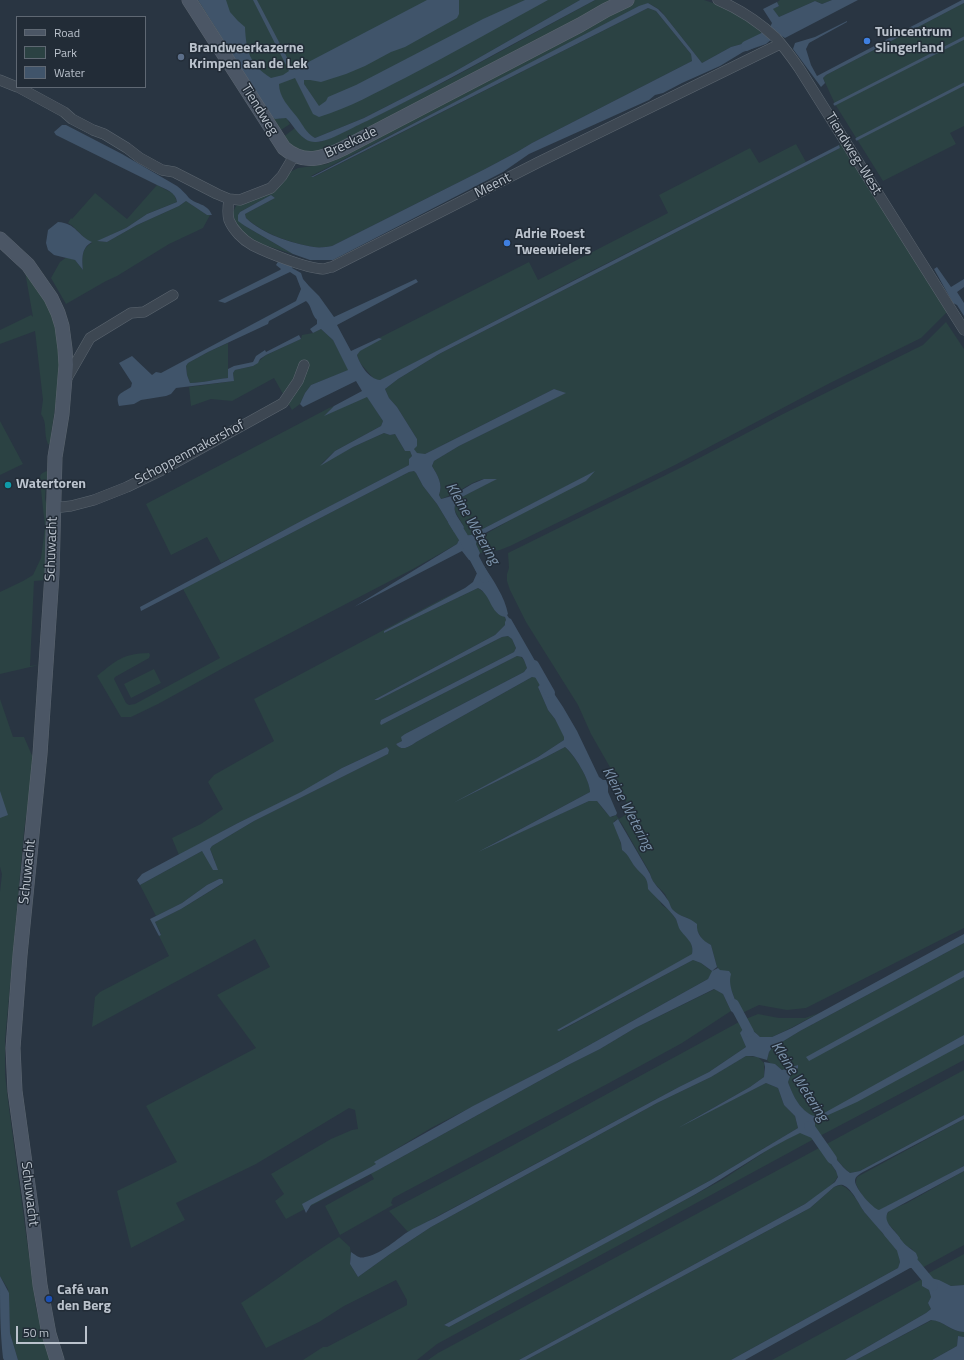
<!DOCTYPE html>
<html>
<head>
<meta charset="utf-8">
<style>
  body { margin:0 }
  #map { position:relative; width:964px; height:1360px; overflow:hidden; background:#293542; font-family:"Titillium Web",sans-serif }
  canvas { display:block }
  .legend { position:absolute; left:16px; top:16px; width:130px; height:72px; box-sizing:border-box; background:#222c37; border:1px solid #5f6873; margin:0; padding:5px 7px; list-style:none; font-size:12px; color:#bac2cc }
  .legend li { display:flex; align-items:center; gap:8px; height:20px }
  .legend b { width:20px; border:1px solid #5f6873 }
  .scale { position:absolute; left:16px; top:1326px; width:71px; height:18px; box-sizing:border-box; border:2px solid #bac2cc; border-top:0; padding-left:5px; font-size:12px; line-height:14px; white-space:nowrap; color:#bac2cc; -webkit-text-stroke:3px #222c37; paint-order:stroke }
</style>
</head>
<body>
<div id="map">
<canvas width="964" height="1360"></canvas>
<ul class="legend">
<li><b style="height:5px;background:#4b5665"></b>Road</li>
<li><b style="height:11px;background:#2b4243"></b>Park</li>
<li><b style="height:11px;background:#40546a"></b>Water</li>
</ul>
<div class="scale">50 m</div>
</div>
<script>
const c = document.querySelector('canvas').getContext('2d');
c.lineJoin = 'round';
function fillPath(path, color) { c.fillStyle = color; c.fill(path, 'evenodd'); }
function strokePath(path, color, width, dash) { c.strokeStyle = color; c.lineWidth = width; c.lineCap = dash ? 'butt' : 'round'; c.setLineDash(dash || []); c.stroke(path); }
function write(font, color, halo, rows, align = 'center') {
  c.font = font + ' "Titillium Web",sans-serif'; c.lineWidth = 3; c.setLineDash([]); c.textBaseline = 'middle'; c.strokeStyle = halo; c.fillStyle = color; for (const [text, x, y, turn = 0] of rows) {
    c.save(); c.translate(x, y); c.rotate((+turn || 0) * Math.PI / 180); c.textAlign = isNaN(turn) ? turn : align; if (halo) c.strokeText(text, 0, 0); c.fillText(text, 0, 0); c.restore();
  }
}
const green = new Path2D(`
  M193,0H198L215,27L279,119L286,117L290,124L278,132Z
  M212,0H580L454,72L364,118L315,138L309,135H305L276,102Z
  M595,0H611L600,8L324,152C303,152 299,152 282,138L295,128L305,139L320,142L335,136L378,115L450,79Z
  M632,0H704L719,5L743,17L759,29L763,38L731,47L702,63L660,10L648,3L311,176L314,177L648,8L656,11L691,54L692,61L532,143L517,152L485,169L332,246C327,247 319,248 314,247C290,243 264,234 246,218L245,214L275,198L271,195L240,212L238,215L245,226L293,254L302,257L255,242L250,239L238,228L233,219V212L236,206L290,172L298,168L327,164L558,41Z
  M780,0H832L822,4L815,1L779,17L772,9L779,6L777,2Z
  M964,3V126L950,133L956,144L883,181L835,104L823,78L826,75Z
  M796,144L806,162L576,279L385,378L380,380H375L360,363L357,355L359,351L381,339L379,338L529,262L538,280L668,213L659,195L750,148L759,163Z
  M839,145H844L947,312L921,338L830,383L675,465L510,546L500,550L480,553L476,544L477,539L594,472L471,535H464L462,531L464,527L455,511V505L458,499L496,479C492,479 487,479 483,479C469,483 456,494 441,499L439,495C443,484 438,476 432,466L434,461L459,446L565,393L554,389L425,454H417L414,449L417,439L397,407L389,398L385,389L398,379L439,354L840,148Z
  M157,185L174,194L177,202L147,214L126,228L98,241L107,242L137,225L179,206L186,201L207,215H210L203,228L169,244L117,276L106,281L66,304L51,278L60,262L67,257L75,260L83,270C82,259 81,248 92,243C82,238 77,228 68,223L71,218L72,219L95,193L127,219Z
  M24,266L44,294L58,329L61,345L57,395L51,434V441L49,444L46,445L48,444C43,433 48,424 41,414L43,400L35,331L0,344V330L31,315L33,317Z
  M946,322L964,349V928L806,1008L787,1010L759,1005L740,1014L731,989L720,970L717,967L711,945L703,941L696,928L688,918C683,917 675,913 672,909C669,905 668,899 665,894C659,887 652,884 650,873L622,824L618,819L614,821C616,831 621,840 622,850L629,855L635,867L643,874L662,905L669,910L676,919L680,929L690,941L693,950L692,955L558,1030L560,1031L693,960L701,963L713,972L708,979L557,1063L431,1128L375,1162L380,1169L568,1065L600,1049L635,1028L715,989L723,994L731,1011L682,1043L609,1083L393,1198L391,1203L393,1205L340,1235L325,1206L374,1179L371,1174L286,1219L275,1201L284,1194L271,1174L331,1139L352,1130L358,1129L355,1110L349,1108L256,1164L176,1203L185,1220L131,1248L117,1191L177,1162L146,1106L256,1048L217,995L270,967L255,939L92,1027L95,997L100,992L169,956L159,936L161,934L155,922L181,909L222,884L219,879L207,885L182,903L156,916L140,885L202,851L215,861L210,849L212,846L254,821L388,754L387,747L342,768L301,793L238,823L179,855L172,838L201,824L223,809L208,782L214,775L274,741L254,699L442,599L465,588L384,631V633L478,588L486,594L497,613L505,617L506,620L505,625L495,635L374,700H378L502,637L508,636L512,639L516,648L514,652L385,718L381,720L380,723L381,724L385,723L511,659L517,656L521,657L524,660L527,668L524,672L405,734L402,741L396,744C403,753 411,745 418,741L532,677L542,676V673L547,683L543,681L538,687L548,710L555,719L565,737L564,740L538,757L467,796L546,757L565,747C574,755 590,779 590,792L487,847L589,801H597C602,807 605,813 612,817L616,815L619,819L630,812L619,783L591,734L578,705L526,622L510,590L507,581V574L509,568L508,553L684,466L783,414L923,345Z
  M321,329L333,340L349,370L311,385L305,393L300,404L292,410L274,378L232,401L211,399L191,406L189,387L234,381L233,373L235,370L253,366L266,355L301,339L302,335L313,333Z
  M228,343V378C215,379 203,383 190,383L187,375L186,366L188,363L208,352Z
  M367,396L381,418L383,421L381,426L335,451L321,464L353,447L384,433L390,435L395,434L405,451H410L412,456L409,459V465L221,563L207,537L171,555L146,504L329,408L334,406L325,415Z
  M0,421L23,464L0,475Z
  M47,471L50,475L49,480L46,482L45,499L49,511L47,580L34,581L30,666L39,665L0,674V592L23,581L33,575L41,558L45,527L40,480C40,474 41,473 47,471Z
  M414,471L416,473L423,486L437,504L454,532L459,533L461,536L457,544L413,569L225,667L158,704L131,717H121L97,676C117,660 122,654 149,653L150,655L149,658L115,677L114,679L126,703L129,705L135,704L220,658L183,589L409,472Z
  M154,669L161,683L131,698L124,684Z
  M0,699L13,737H24L34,760L24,831L5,1040V1074L8,1101L36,1308L50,1360H18L10,1333L8,1289L0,1276V892L2,874L0,867Z
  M964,943V1060L818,1137C815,1130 813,1124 817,1117C801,1114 793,1096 788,1082L791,1074L798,1068V1065L782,1070L775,1064H771L767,1060L769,1052L772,1048L800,1031Z
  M819,1013L791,1028L772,1037H760C754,1031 747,1027 743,1020L758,1014L779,1018H805Z
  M739,1022L743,1029L741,1033L746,1047L709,1072L679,1087L408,1232L389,1211L497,1154Z
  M746,1056L758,1057L764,1063V1077L750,1087L690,1121L766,1083L778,1088L784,1105L795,1116L798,1128L711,1180L444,1325L449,1327L674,1206L722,1180L775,1145L801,1132L814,1139L437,1344L417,1360H303L323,1347H327L407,1305V1300L396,1280L344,1306L319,1322L266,1348L241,1303C274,1282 305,1258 339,1237L350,1247L351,1256L350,1259V1264L358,1277L390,1254L431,1227L657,1103L711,1077Z
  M964,1070V1115L860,1171L850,1173C841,1166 835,1155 825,1149L823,1150L838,1175C836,1185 814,1198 805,1204L519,1360H428L438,1353Z
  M964,1119V1166L882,1209L879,1211C872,1208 860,1194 857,1186C855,1183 856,1180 857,1177Z
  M964,1171V1245L920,1269L912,1249L908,1247L899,1256L900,1262L898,1268L731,1360H526L810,1208L834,1187L841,1185C854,1191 858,1204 866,1214C873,1221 879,1229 885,1236L897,1234L886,1221L885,1217L890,1210L907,1203Z
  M964,1254V1285L951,1286L926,1277L927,1274Z
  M922,1279L923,1286L929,1290L931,1297L928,1303L931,1309L926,1313L845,1360H772Z
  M932,1320C944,1321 951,1332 964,1332V1337L958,1336L957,1346L932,1360H856Z`);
const water = new Path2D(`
  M198,0H226L230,12L238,21L245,27C246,51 250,65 271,78L283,75L289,71L253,0H257L291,65L297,68L427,0H459V14L457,18L405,47L391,52L365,66L346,74L321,82L310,80H304V84L319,106L326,101L328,97L356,85L483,19L525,0H548C500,26 453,53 405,78C377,92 349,108 319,117L313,114L295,78L279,84C279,97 289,107 297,117C303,125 306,133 315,138L364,118L454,72L580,0H595C519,40 445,83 367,121C355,126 327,143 315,142C301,142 294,125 286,118L275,119L272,117Z
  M832,0H858L785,38L769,29L772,23L763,9L777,2L779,6L773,9L779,17L815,1L822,4Z
  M962,0H964V3L826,75L823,78L825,83L821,87L793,49L795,43L815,37L847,21V22L809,43L806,49L811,65L817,76Z
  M648,3L658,9L664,15L702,63L731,47L763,38L765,33L772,39L766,44L743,52L720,66L682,83L663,93L655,95L649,100L529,154L503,172L333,260H310L293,254L245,226L238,221V215L240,212L271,195L275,198L245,214L246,218C263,234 290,243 314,247C319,248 327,247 332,246L485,169L517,152L532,143L692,61L691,54L656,11L648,8L313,177H311L639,6Z
  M62,125H66L122,154L177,186C182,190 185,193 189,198C197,205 207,203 212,215H207L186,201L179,206L137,225L107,242L97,241L126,228L147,214L177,202C176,192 165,189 157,185L56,135L54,132Z
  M839,145L840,148L439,354L398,379L385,389L389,398L397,407L417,439V446L414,449L417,453L425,454L554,389L566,393L459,446L434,461L432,466C438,476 443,484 439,495L441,499L452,496L472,484L484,479H497L458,499C450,511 458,516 464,527L462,531L459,533L454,532L437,504L423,486L416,473L414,471L409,472L141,611L140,607L303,520L409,465V459L412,456L410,451H405L395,434L390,435L384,433L353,447L320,466L335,451L381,426L383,421L367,397L324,416L334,406L362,391L356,381L303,407L300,404L305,393L311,385L348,370L333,340L321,329L313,333L310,329L317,324V320C311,314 312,306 306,301L269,321L268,324L208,352L188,363L186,366L187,375L190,383C203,383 215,379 228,378V369L234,366L253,362L256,356L265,350L266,352L299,335L301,339L266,355L260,359L258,363L253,366L235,370L233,373L234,381L176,388L171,394L166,396L141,400L134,404L119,406C115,393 121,394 131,387L132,383L119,363L132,356L152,375L156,372L161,373L296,301L301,289L296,276L290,272L225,303L218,301L280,270L281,269L276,265L279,260L293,265L292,268L301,273L303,279L309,286L319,296L334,317L416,279L418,282L337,325L351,351L379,338L382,339L360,351L357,355C360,365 369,379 380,380Z
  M58,222C76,223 78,236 92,242C81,248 82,259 83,270L75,260L54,255L48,250L46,243L48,230Z
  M937,267L951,287L964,279V287L957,292L964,303V316L957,305L953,303L934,269Z
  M595,471L586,481L487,532L477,539L476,544L480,553L477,559L472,561L469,560L462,551L354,607L457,544C461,536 462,536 471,535Z
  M480,565L484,566C493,580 505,597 508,614L507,615L509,618L511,619L542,673V676L538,678L532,677L418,741C411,745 403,753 396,744L402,741L401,737L405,734L524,672L527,668L524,660L522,657L517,656L385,723L381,725L380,723L381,720L385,718L514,652L516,648L512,639L508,636L502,637L378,700H374L495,635L505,625V622L506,620L505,617C490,614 491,594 478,588L384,633V631L465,588L473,582L477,573L475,569Z
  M543,681L547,683L563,707L577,731L599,777L603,780H606L608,786V792L617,813L616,815L610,817L597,801H589L478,852L590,792C590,780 574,754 565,747L546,757L453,803L538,757L564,740V737L555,719L548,710L538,687Z
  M387,747L389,750L388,754L254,821L212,846L210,849L218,870H213L202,851L140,885L137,880L142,874L238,823L301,792L342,768Z
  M0,791L8,815L0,818Z
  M618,819L650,874C653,885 661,889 667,899C670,902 670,907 673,910C680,917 689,917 697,924C696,934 703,941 711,945L717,967L712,971L701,963L693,960L559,1031L557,1030L692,954C695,942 684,937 679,928C678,925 677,922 676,919C669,909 657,899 648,889C648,877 643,876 636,868C630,861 630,856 622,850L621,843L613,823Z
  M219,879H222L223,881V883L181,909L155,922L161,935L159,936L150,919L182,903L207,885Z
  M964,934V943L800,1031L772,1048L769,1052L767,1060L753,1056H746L711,1077L657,1103L431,1227L390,1254L358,1277L350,1264L351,1252C356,1255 359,1259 365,1257C379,1255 395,1241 406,1233C415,1227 425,1223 435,1218L679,1087L709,1072L746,1047L740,1033L743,1029L739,1022L743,1020C747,1027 754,1031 760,1037H772L792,1028Z
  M718,968L720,970L729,971L731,974C727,987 737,1001 740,1014L737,1016L731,1011L723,994L714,989L635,1028L600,1049L568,1065L380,1169L311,1205L306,1213L302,1204L371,1167L376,1164L374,1162L473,1106L557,1063L708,979L712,971Z
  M964,970V977L809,1061L806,1057Z
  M964,1035V1044L857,1102L815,1121V1131L818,1137L814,1139L800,1133C763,1150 730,1175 694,1195C613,1240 530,1283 449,1327L444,1325L711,1180L798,1128L795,1116L784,1105L778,1088L766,1083L678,1128L750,1087L764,1077L765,1067L764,1062L775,1064L782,1070L798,1065V1068L791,1074L788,1082C793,1096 801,1113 817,1117Z
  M964,1115V1119L863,1172C860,1174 855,1176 855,1181C855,1188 872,1208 879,1210L964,1166V1171L888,1212C882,1222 895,1230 900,1238V1240L896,1243L891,1242C882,1233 874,1223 866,1214C859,1206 853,1189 843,1185C839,1184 837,1186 834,1187L810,1208L526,1360H519L805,1204L835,1182L838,1177L836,1171L823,1152L825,1148C835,1155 840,1166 850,1173L860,1171Z
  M903,1243L916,1253L918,1258L917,1260V1266L914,1268H910L745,1360H731L898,1268L900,1262C899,1253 893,1249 903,1243Z
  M927,1274V1277L939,1280L951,1286L964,1285V1332C952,1332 944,1321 931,1320L856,1360H845L926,1313L931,1309L928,1303L931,1297L929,1290L922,1286V1279Z
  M0,1276L9,1293L10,1333L18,1360H4L3,1358C0,1331 0,1304 0,1276Z
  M958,1336L964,1337V1360H932L957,1346Z`);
const stream = new Path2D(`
  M835,104L964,38
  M857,139L964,84`);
const canal = new Path2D(`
  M746,46L775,32
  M453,521L463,537L485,578
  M534,665L550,693
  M734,1004L749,1032
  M809,1126L832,1159
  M888,1232L933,1286`);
const street = new Path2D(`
  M718,0C739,9 759,22 776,38C784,47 792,58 799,68L964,330
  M0,80L17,87
  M18,87L64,112L72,119L93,130L104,134L127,148L140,158L162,170L174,172L217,194L229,199L240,200L271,188L282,176L294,156
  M229,199C228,206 227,213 229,220C233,230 243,240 252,245C268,253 305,268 323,269C325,269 329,267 332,267L539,162L780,44
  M67,378L90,338L131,313L144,312L173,295
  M53,508L71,506L94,500L127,487L164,469L283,403L298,381L304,365`);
const secondary = new Path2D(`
  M189,0L284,148C304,165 322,159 344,148L580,25L606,10L627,0
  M0,239L28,265L51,298L58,313L62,326L65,349L66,365L62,414L55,457L52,574L40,754L20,955L13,1048L15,1091L32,1214L40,1285L49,1334L57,1360`);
const markers = [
  [867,41,4,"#3f7fe0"],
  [181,57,4,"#5c6f8a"],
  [507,243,4,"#3f7fe0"],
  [8,485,4,"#0f9aa8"],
  [49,1299,4,"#1a4fb4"]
];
const poiNames = [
  ["Tuincentrum",875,33],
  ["Slingerland",875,49],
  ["Brandweerkazerne",189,49],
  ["Krimpen aan de Lek",189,65],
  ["Adrie Roest",515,235],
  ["Tweewielers",515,251],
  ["Watertoren",16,485],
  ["Café van",57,1291],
  ["den Berg",57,1307]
];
const streetNames = [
  ["Tiendweg",259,110,58],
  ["Breekade",351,143,-25],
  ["Tiendweg-West",853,154,58],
  ["Meent",493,186,-27],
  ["Schoppenmakershof",190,453,-28],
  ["Schuwacht",52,549,-88],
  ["Schuwacht",28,872,-84],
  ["Schuwacht",29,1194,83]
];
const waterNames = [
  ["Kleine Wetering",472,524,60],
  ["Kleine Wetering",627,809,62],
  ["Kleine Wetering",799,1082,57]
];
fillPath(green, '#2b4243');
fillPath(water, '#40546a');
strokePath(stream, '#40546a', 3);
strokePath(canal, '#40546a', 10);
strokePath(street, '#5b656f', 11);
strokePath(secondary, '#5b656f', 15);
strokePath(street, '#3d4752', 10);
strokePath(secondary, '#4b5665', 14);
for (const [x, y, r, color] of markers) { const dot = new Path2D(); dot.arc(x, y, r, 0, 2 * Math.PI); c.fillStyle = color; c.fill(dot); strokePath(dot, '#222c37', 1.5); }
write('bold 14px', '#bac2cc', '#222c37', poiNames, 'left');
write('14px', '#bac2cc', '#222c37', streetNames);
write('italic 15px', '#7d94ac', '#222c37', waterNames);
</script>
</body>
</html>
